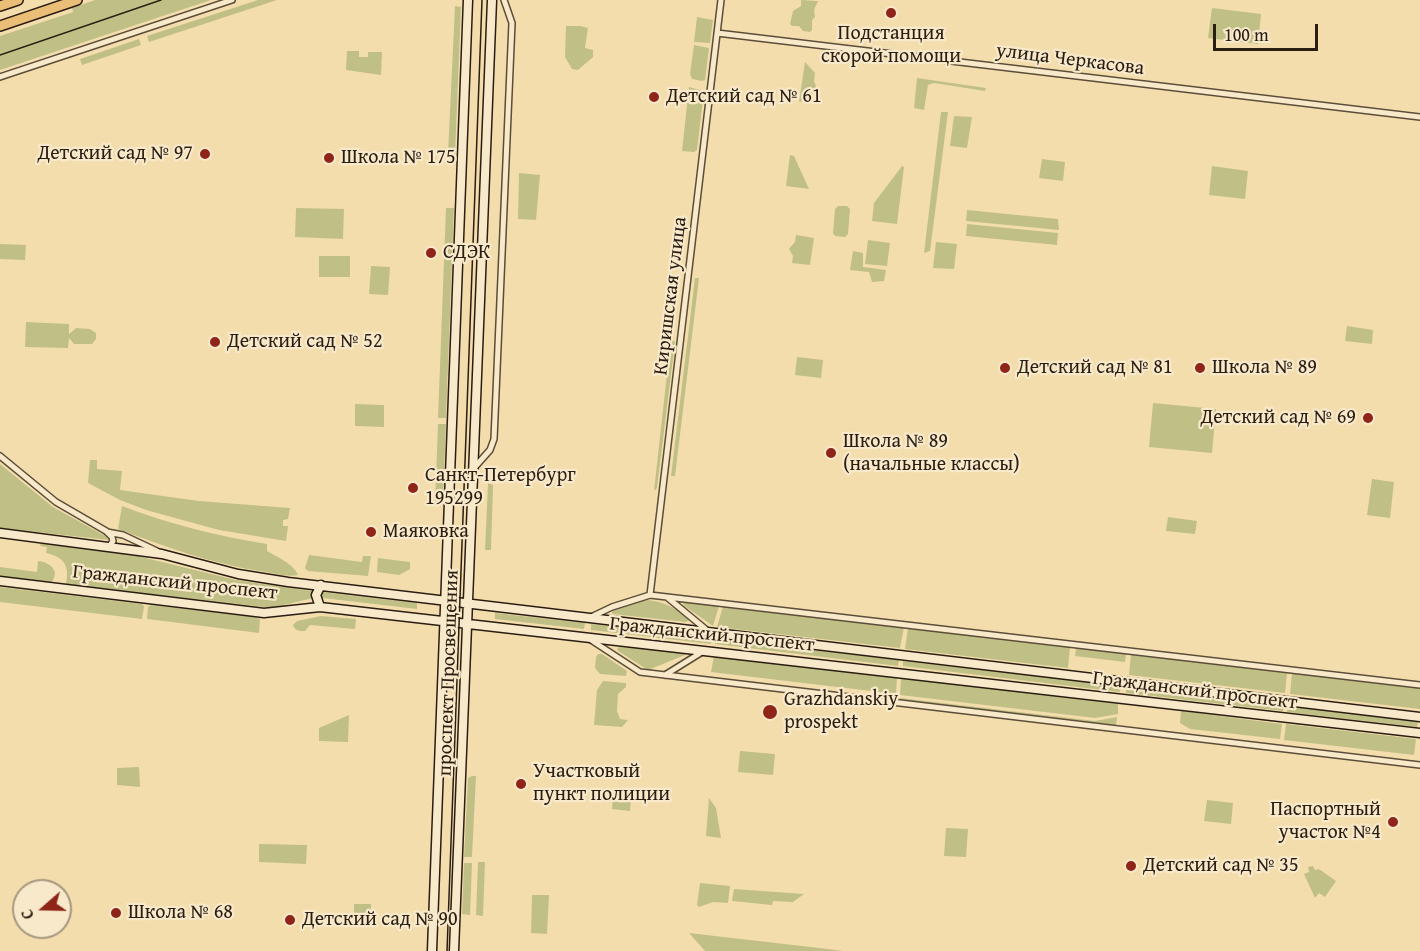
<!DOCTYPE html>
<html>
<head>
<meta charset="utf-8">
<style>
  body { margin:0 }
  #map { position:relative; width:1420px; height:951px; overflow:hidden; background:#f4ddad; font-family:"Gentium Book Plus",serif }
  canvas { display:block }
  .north { position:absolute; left:12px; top:879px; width:60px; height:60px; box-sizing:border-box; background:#f8e9ca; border:2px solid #a69780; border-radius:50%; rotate:250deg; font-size:16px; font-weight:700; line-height:24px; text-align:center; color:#2a1d12 }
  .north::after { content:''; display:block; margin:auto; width:21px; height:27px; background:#8f2418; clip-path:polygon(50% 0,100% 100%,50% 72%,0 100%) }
  .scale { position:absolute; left:1213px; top:24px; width:105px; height:27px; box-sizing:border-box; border:3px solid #2a1d12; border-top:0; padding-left:8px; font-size:18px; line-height:21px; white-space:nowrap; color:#2a1d12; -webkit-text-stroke:4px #f8e9ca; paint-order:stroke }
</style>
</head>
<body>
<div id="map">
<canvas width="1420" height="951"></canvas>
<div class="north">С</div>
<div class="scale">100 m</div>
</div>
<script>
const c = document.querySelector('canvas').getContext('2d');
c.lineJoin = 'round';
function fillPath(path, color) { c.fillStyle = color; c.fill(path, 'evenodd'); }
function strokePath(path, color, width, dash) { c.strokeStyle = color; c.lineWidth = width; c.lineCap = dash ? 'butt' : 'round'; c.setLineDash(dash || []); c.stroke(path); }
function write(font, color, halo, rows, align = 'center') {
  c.font = font + ' "Gentium Book Plus",serif'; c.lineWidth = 4.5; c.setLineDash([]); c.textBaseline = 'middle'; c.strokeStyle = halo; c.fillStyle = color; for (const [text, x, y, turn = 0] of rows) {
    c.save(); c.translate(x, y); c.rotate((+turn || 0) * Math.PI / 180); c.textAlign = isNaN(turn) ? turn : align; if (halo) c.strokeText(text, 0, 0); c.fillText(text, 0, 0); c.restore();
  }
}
const green = new Path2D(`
  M95,0H211L0,70V36L73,12L72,8Z
  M258,0H277L149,42L147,36Z
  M801,0L818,1L814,10L815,17L812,20V30L810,32L803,31L799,26H792L790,24L793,11L801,6Z
  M455,6L461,7L455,155L448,154Z
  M1212,8L1261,14L1258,44L1208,38Z
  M697,17L713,20L710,43L694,42Z
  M566,26H580L588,28L585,48L593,50V57L578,70L572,69L565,57Z
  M139,39L141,45L82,65L80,59Z
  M694,45L709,48L705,80L702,81L692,79L690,74Z
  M347,51H359V57H368V52H382L381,75L346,70Z
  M805,62L815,73L814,81L817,89L807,100L799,102Z
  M917,78L986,88L985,91L934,83L928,85L924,110L914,108Z
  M689,87L704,91L697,150L694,152L682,151Z
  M941,112H948L930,251L924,253Z
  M954,116L972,117L967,148L950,146Z
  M790,155L794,156L809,189L786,186Z
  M1042,159L1065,162L1063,181L1039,178Z
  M902,166L904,167L897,224L872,221L874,203Z
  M1212,166L1248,171L1245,199L1209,195Z
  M519,173L540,175L536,220L518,219Z
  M838,206H847L850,209L848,234L845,237L835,236L833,233L835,209Z
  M296,208L344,209L343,239L295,237Z
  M446,208H454L446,418H438Z
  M967,210L1058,219L1059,230L966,221Z
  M967,224L1058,233L1057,245L966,236Z
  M796,235L814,238L810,265L792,263L793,256L789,249L795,242Z
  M868,240L890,243L887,266L865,264Z
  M936,242L957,244L954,269L933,268Z
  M0,244L26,245L25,260L0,259Z
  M853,251L863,253V267L886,270L884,281L872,282L869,272L850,270Z
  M319,256H350V277H319Z
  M371,266L390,267L388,295L369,294Z
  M695,278H699L675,476H671Z
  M26,322L69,324V334L76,328L90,329L96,333V339L92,344H74L69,338L68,348L25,347Z
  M1347,326L1373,330L1372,344L1345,341Z
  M671,338L675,342L657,488L654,491Z
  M797,357L823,360L821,378L795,375Z
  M1153,403L1216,409L1212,453L1149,447Z
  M355,404L384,405V427L355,426Z
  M438,424H446L443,496L440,504H435Z
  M90,460H97V469L122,471L120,490L199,501L290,508L288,519L283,520V526H288L286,541L219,530L146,510L120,500L88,483Z
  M0,464L53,507L109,538V540L0,528Z
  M1372,479L1394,482L1390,518L1367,515Z
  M488,483L493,485V488L491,550H485Z
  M122,506C169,524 217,536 267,544V551C277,557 294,564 298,575C288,577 276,574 266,572C215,565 166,547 118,529Z
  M1168,517L1197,521L1195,534L1166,531Z
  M41,543L121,552L236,580L312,591L313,598L272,608L66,584C70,566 64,557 46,553L47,547L40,546Z
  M309,555L362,562L363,556H371L368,576L308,571L305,568Z
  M378,558L410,562V569L399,575L377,572Z
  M38,561C50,562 61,571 51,583L0,577V567L37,572Z
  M0,587L142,604L144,606L142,619L0,602Z
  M321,592L417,603V609L323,598L321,597Z
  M639,600C660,599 672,606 688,617L689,620L686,622L612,614L613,610Z
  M684,602L719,606L713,626L683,605Z
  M151,605L254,617L260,619L259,633L147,619L148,607Z
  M723,606L904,627L900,648L717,627Z
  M495,613L585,623L584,629L495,619Z
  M321,616L356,619L355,629L310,625L305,631C299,631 295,631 293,625L297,621Z
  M591,624L711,638V644L591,630Z
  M908,628L1070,647L1068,668L905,649Z
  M716,639L899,660L898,666L715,644Z
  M619,647L684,652L685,655L648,670L618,651L617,649Z
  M1076,648L1126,654L1125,662L1075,656Z
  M598,654H602L627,671L626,676L600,674L595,668L596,657Z
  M1131,654L1287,673L1285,693L1129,675Z
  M714,656L897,678L896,694L711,672Z
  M903,661L1121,686L1120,692L903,666Z
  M1292,673L1420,688V709L1290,694Z
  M901,678L1118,704V714L1095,718L900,695Z
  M603,681L626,683V687L618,694L617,711L620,719L628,720L622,727L594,725L597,690Z
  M1126,687L1284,706L1283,711L1126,693Z
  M900,698L1095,721L1117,717L1116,725L900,700Z
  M1288,706L1418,721L1417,727L1287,712Z
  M1181,711L1282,724L1280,739L1190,729L1180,723Z
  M349,715L348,742L319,741V728Z
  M1286,724L1416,739L1414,755L1284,740Z
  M740,751L775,754L773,775L738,772Z
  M139,767L140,787L117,785V768Z
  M472,776H476L472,857H464L468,778Z
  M614,788L632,790L630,811L612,809Z
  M709,798L716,808L721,838L706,836Z
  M1207,800L1233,803L1231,824L1204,821Z
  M946,828L968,829L966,857L944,856Z
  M259,844L307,845L306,864L259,862Z
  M478,862H485L483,916L476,915Z
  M464,863H472L470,915L462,914Z
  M1313,866L1315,870L1319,869L1336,881L1325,897L1319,893L1315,898L1304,874L1309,872L1308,867Z
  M700,883L730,886L728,903L713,902L699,907L697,905Z
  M734,889L804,894L793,902L773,901L772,905L732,901Z
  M532,895H549L547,934L531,933Z
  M354,904H371L370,926H354Z
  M689,933L828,949L843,951H705Z`);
const street = new Path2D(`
  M717,33L1420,117
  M0,77L232,0
  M0,456L56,502L106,531L112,537L113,541L109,547
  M474,468L490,450L494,439L512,23L504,0
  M107,532L123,535L157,551
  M650,595L721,0
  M668,598L709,632
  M591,617L612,607L650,595L1420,685
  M591,640L640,672L1420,765
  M665,675L702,652`);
const secondary = new Path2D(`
  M0,533L162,554L238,574L288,582L1420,717
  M0,581L264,613L320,607L1420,733
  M320,607L316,595L321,585
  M432,951L468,0
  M454,951L492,0`);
const primary = new Path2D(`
  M0,6L18,0
  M0,26L77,0`);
const tram = new Path2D(`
  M0,55L161,0
  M447,951L482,0`);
const markers = [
  [891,13,6,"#8f2418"],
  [654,97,6,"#8f2418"],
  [205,154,6,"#8f2418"],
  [329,158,6,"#8f2418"],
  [431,253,6,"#8f2418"],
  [215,342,6,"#8f2418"],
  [1005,368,6,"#8f2418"],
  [1200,368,6,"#8f2418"],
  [1368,418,6,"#8f2418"],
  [831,453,6,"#8f2418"],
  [413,488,6,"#8f2418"],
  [371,532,6,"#8f2418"],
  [770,712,8,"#8f2418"],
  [521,784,6,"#8f2418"],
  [1393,822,6,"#8f2418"],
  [1131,866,6,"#8f2418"],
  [116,913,6,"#8f2418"],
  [290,920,6,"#8f2418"]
];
const poiNames = [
  ["Подстанция",891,34,"center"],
  ["скорой помощи",891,57,"center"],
  ["Детский сад № 61",666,97],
  ["Детский сад № 97",193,154,"right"],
  ["Школа № 175",341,158],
  ["СДЭК",443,253],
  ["Детский сад № 52",227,342],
  ["Детский сад № 81",1017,368],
  ["Школа № 89",1212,368],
  ["Детский сад № 69",1356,418,"right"],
  ["Школа № 89",843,442],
  ["(начальные классы)",843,465],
  ["Санкт-Петербург",425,476],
  ["195299",425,499],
  ["Маяковка",383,532],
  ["Grazhdanskiy",784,700],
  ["prospekt",784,723],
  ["Участковый",533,772],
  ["пункт полиции",533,795],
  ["Паспортный",1381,810,"right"],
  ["участок №4",1381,833,"right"],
  ["Детский сад № 35",1143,866],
  ["Школа № 68",128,913],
  ["Детский сад № 90",302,920]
];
const streetNames = [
  ["улица Черкасова",1070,60,7],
  ["Киришская улица",671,296,-83],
  ["Гражданский проспект",175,583,6],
  ["Гражданский проспект",712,635,6],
  ["проспект Просвещения",449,673,-88],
  ["Гражданский проспект",1195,691,7]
];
fillPath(green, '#c0c086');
strokePath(street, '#5c4d39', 8);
strokePath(secondary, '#2a1d12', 11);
strokePath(primary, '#2a1d12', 12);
strokePath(street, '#f8e9ca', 5);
strokePath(secondary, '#f8e9ca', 8);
strokePath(primary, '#eabe76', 9);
strokePath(tram, '#2a1d12', 1.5);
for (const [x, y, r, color] of markers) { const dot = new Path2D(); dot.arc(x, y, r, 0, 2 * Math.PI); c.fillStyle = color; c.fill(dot); strokePath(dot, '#f8e9ca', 2); }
write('20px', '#2a1d12', '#f8e9ca', poiNames, 'left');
write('20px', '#2a1d12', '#f8e9ca', streetNames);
</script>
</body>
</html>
